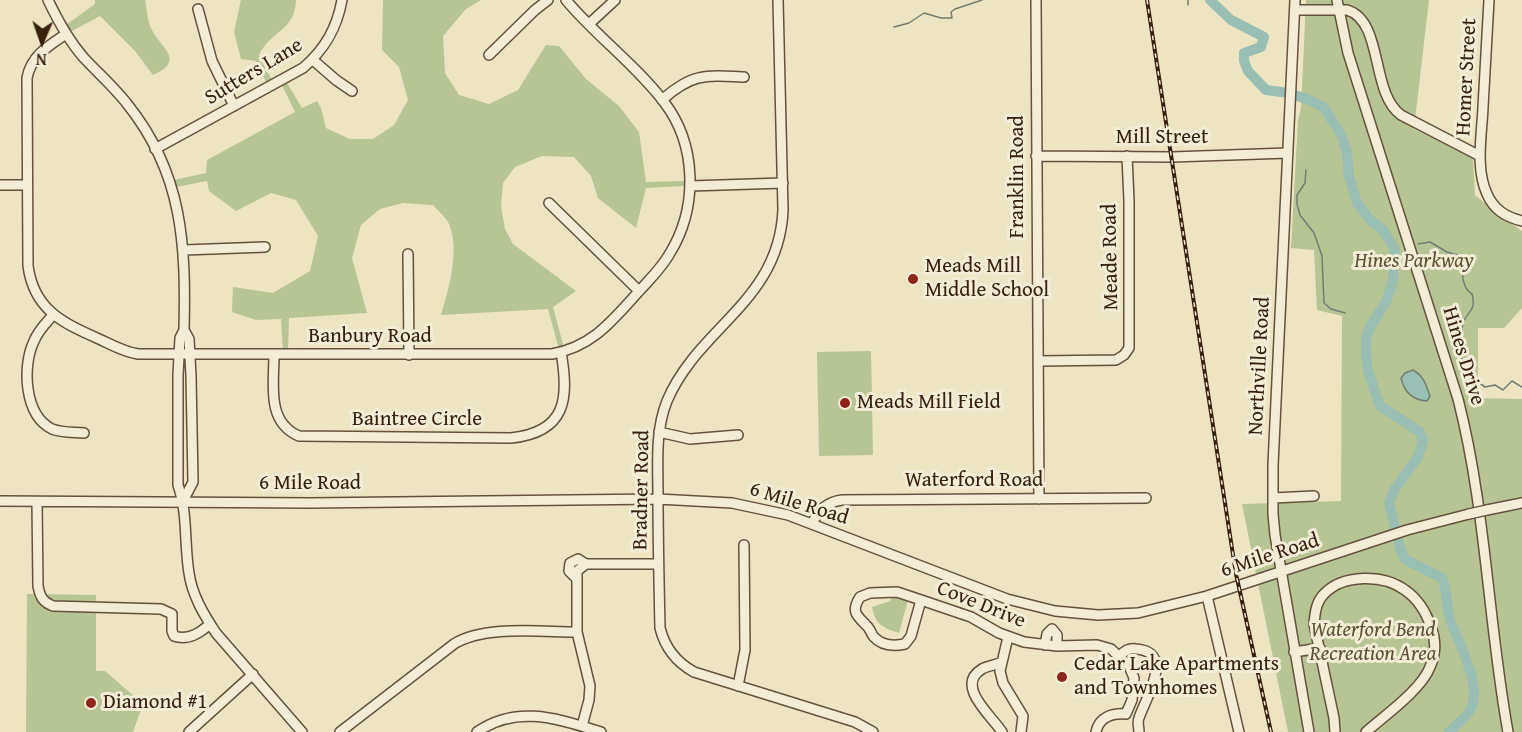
<!DOCTYPE html>
<html>
<head>
<meta charset="utf-8">
<style>
  body { margin:0 }
  #map { position:relative; width:1522px; height:732px; overflow:hidden; background:#ede4c2; font-family:"Gentium Book Plus",serif }
  canvas { display:block }
  .north { position:absolute; left:12px; top:12px; width:60px; height:60px; -webkit-text-stroke:4px #f3edd7; paint-order:stroke; rotate:182deg; font-size:16px; font-weight:700; line-height:24px; text-align:center; color:#38200f }
  .north::after { content:''; display:block; margin:auto; width:21px; height:27px; background:#38200f; clip-path:polygon(50% 0,100% 100%,50% 72%,0 100%) }
</style>
</head>
<body>
<div id="map">
<canvas width="1522" height="732"></canvas>
<div class="north">N</div>
</div>
<script>
const c = document.querySelector('canvas').getContext('2d');
c.lineJoin = 'round';
function fillPath(path, color) { c.fillStyle = color; c.fill(path, 'evenodd'); }
function strokePath(path, color, width, dash) { c.strokeStyle = color; c.lineWidth = width; c.lineCap = dash ? 'butt' : 'round'; c.setLineDash(dash || []); c.stroke(path); }
function write(font, color, halo, rows, align = 'center') {
  c.font = font + ' "Gentium Book Plus",serif'; c.lineWidth = 6; c.setLineDash([]); c.textBaseline = 'middle'; c.strokeStyle = halo; c.fillStyle = color; for (const [text, x, y, turn = 0] of rows) {
    c.save(); c.translate(x, y); c.rotate((+turn || 0) * Math.PI / 180); c.textAlign = isNaN(turn) ? turn : align; if (halo) c.strokeText(text, 0, 0); c.fillText(text, 0, 0); c.restore();
  }
}
const green = new Path2D(`
  M95,0H145C147,9 147,20 151,28C160,48 187,60 153,75L135,51L100,16L70,32L66,25L95,4Z
  M241,0H296C295,31 271,30 259,55L273,82L267,84L256,61L241,59L234,32Z
  M383,0H481L466,9L443,36L445,73L459,95L489,104L518,90L546,45L559,46L586,79L619,106L639,132L646,182L685,181V186L646,188L636,228L598,198L591,176L574,157L542,156L515,167L503,183L501,206L505,229L513,244L576,291L553,307L564,348L559,349L548,309L441,315C449,288 460,251 449,224C446,217 438,211 433,205L403,203L380,209L361,225L352,258L367,313L289,318L288,352H283L281,319L256,320L232,312L233,287L273,293L310,271L318,236L296,200L271,193L236,211L209,191L207,181L176,187L174,180L206,173L207,160L295,112L282,85L287,83L302,108L317,101L321,108L326,128L350,139H373L394,125L408,100L399,67L382,50Z
  M1306,0H1429L1414,129L1473,158L1475,195L1499,215L1522,231V308L1504,328H1478V398L1522,399V732H1288L1242,504L1341,501L1342,316L1317,310L1314,250L1291,248L1298,120L1301,108Z
  M871,351L873,455L819,456L817,352Z
  M27,594L96,595V671H105L143,704L133,732H26Z
  M892,596L908,600L899,633C883,628 875,624 872,607L890,601Z`);
const water = new Path2D(`
  M1413,370C1424,376 1426,385 1430,396L1427,401C1413,400 1404,392 1401,378L1405,373Z`);
const stream = new Path2D(`
  M1188,5V0
  M894,27L909,23L924,13L941,18H952L951,12L955,9L982,0
  M1306,170L1305,183L1297,195V204L1300,215L1314,233L1322,256L1324,303L1331,309L1345,313
  M1418,244L1430,242L1447,252L1461,256C1463,269 1460,287 1472,294C1477,312 1466,312 1463,323C1457,352 1459,370 1485,387L1495,385L1503,390L1512,381L1522,387`);
const river = new Path2D(`
  M1210,0L1231,20L1264,37L1261,47L1244,53V61L1248,71L1266,90L1289,93L1312,101L1324,108L1341,134L1347,153L1349,176L1357,203L1370,220L1383,230L1395,250L1393,281L1386,302L1370,327L1366,338V354L1368,371L1380,406L1420,432L1423,441L1418,457L1394,490L1389,503L1401,552L1406,560L1442,578C1448,591 1446,605 1450,619C1458,643 1485,689 1469,712C1464,719 1455,726 1449,732`);
const minor = new Path2D(`
  M48,0C58,21 69,41 84,58C99,74 115,88 128,105C183,174 186,245 184,330
  M778,0L783,210C779,302 698,327 667,401C655,431 658,463 658,495C658,540 659,584 660,628C665,648 676,662 694,672L855,722L873,732
  M1036,0L1039,499
  M1295,0L1273,465V514L1275,535L1309,732
  M1337,0L1348,53L1458,399C1486,508 1488,622 1508,732
  M1489,0C1487,36 1485,71 1483,107C1482,134 1475,168 1487,194C1494,210 1506,217 1522,221
  M198,9L212,61L234,106
  M1295,10H1347C1384,21 1370,93 1401,115L1480,156
  M589,24L615,0
  M66,34C48,46 31,56 27,78L28,266C34,310 63,323 99,339C112,345 124,352 138,354H552C595,346 614,318 642,288C652,277 663,266 670,253C698,207 697,145 664,102C635,64 596,36 566,0
  M489,55L535,10L548,0
  M313,60L336,80L352,91
  M662,100C692,73 706,75 744,77
  M155,149L303,68C325,49 337,28 342,0
  M1036,156L1172,157L1288,153
  M0,185H27
  M690,186L783,183
  M549,203L639,291
  M184,250L265,247
  M408,254L409,355
  M53,315C46,323 38,331 34,341C22,366 24,415 52,429C62,433 74,432 84,433
  M274,355C274,384 266,422 299,436L511,438C567,432 569,398 561,352
  M1038,361L1116,360L1124,355L1129,348V201L1127,156
  M659,432L690,439L738,435
  M1273,498L1314,496
  M0,501L310,503L658,499L732,503L788,515L1007,599L1055,611L1098,615L1138,613L1207,596L1407,530L1469,514
  M183,501L193,482L191,376L189,339L184,330L180,338L178,375V485C188,514 184,543 189,573C192,595 204,615 216,633L302,732
  M37,502L38,586C40,597 43,602 53,606L161,609L172,614V631L174,636C188,641 200,633 210,624
  M1487,510L1522,503
  M812,524C818,510 827,502 842,500L1146,498
  M575,577L569,571L570,563L578,559L586,564
  M897,592L921,600L911,636L905,644C895,646 882,646 874,637C871,634 870,628 866,625C856,615 851,611 860,597L870,593Z
  M1207,596L1239,732
  M921,600L971,617L999,633L1024,642L1057,646L1097,645L1111,649L1129,666L1134,678L1132,700L1126,714C1112,713 1099,717 1096,732
  M1008,637L1000,671L1003,683L1023,716L1021,732
  M1045,645L1047,634L1052,629L1057,635V646
  M1294,652L1320,648
  M1120,656C1125,650 1129,648 1136,649C1176,652 1145,699 1139,718C1137,722 1139,727 1139,732
  M1000,663C995,665 987,666 982,669C954,686 993,717 1002,732
  M738,686L745,650L744,545
  M582,726L589,700L590,686L577,632V571L586,564H658
  M189,732L253,674
  M340,732L454,644C485,625 541,632 577,632
  M477,732C517,704 558,719 601,732
  M1335,732L1334,718L1314,624C1315,613 1316,602 1324,594C1343,574 1383,574 1405,590C1418,599 1426,612 1431,627C1436,640 1436,654 1430,667C1422,689 1384,716 1366,732`);
const rail = new Path2D(`
  M1147,0L1236,574L1271,732`);
const minorBridge = new Path2D(`
  M1469,514L1487,510`);
const markers = [
  [913,279,6,"#8f2418"],
  [845,403,6,"#8f2418"],
  [1062,677,6,"#8f2418"],
  [91,703,6,"#8f2418"]
];
const streetNames = [
  ["Sutters Lane",254,72,-31],
  ["Homer Street",1467,77,-87],
  ["Mill Street",1162,138],
  ["Franklin Road",1018,177,-90],
  ["Meade Road",1111,257,-91],
  ["Banbury Road",370,337],
  ["Hines Drive",1463,356,73],
  ["Northville Road",1260,366,-87],
  ["Baintree Circle",417,420],
  ["Waterford Road",974,481],
  ["6 Mile Road",310,484],
  ["Bradner Road",642,490,-89],
  ["6 Mile Road",799,504,17],
  ["6 Mile Road",1270,556,-18],
  ["Cove Drive",981,605,22]
];
const parkNames = [
  ["Hines Parkway",1414,262],
  ["Waterford Bend",1373,631],
  ["Recreation Area",1373,655]
];
const poiNames = [
  ["Meads Mill",925,267],
  ["Middle School",925,291],
  ["Meads Mill Field",857,403],
  ["Cedar Lake Apartments",1074,665],
  ["and Townhomes",1074,689],
  ["Diamond #1",103,703]
];
fillPath(green, '#b7c494');
fillPath(water, '#99beb4');
strokePath(water, '#727f72', 1.5);
strokePath(stream, '#727f72', 1.5);
strokePath(river, '#99beb4', 10);
strokePath(minor, '#65513c', 12);
strokePath(minor, '#f3edd7', 9);
strokePath(rail, '#38200f', 4);
strokePath(rail, '#f3edd7', 1.5, [4.5]);
strokePath(minorBridge, '#65513c', 12, []);
strokePath(minorBridge, '#f3edd7', 9);
for (const [x, y, r, color] of markers) { const dot = new Path2D(); dot.arc(x, y, r, 0, 2 * Math.PI); c.fillStyle = color; c.fill(dot); strokePath(dot, '#f3edd7', 2); }
write('21px', '#38200f', '#f3edd7', streetNames);
write('italic 21px', '#5e5137', '#f3edd7', parkNames);
write('21px', '#38200f', '#f3edd7', poiNames, 'left');
</script>
</body>
</html>
